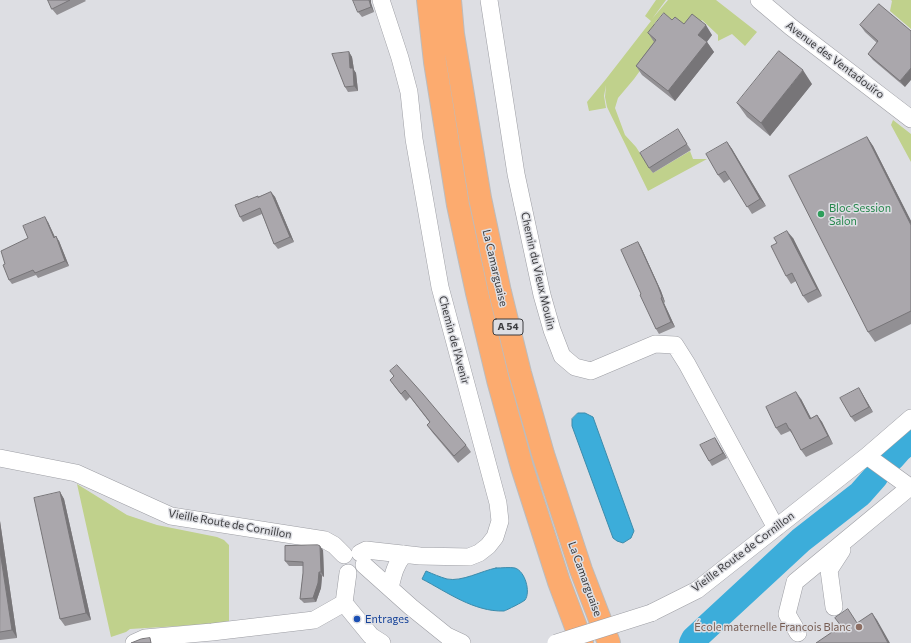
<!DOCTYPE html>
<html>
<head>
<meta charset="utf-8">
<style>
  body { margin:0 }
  canvas { display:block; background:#dddee3 }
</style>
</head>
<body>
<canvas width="911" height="643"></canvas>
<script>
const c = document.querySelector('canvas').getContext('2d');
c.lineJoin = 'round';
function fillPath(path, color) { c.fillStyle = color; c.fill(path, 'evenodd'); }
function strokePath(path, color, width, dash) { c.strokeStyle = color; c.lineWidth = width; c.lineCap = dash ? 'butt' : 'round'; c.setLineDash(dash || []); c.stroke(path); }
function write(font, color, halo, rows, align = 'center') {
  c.font = font + ' Commissioner,sans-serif'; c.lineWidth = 3; c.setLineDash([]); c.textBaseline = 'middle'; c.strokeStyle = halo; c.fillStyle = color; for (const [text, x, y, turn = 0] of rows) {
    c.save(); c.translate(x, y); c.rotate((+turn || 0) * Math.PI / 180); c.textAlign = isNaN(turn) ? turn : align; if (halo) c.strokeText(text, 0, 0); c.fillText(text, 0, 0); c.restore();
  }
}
const green = new Path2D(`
  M656,0H666L652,19L668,0H716L757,32L745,46L732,34L718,41V35L702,20L691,31L679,25L663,13L654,24L662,32L658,46L634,79L618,98L615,108L625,135L636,147L653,173L690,151L693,159H707L648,191L607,107L605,97L606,85L604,96L606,108L589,111L587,102L606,79L651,21L645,16Z
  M891,0H911V29L890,11L892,1Z
  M893,120L911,134V162L891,125Z
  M77,484L127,515L157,525L217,537L224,540L229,545V623L130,629L126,632L111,637Z`);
const water = new Path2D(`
  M578,413H585L593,417L634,531L631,538L623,543L617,541L613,538L572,426V419Z
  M496,568C502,568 510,567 515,568C525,571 531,592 525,600C523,602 507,610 504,611C474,612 447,592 422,579L426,571C433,574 440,577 447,579C462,582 481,571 496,568Z`);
const river = new Path2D(`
  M892,458L899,450L911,439
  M692,643L694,639L801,540L860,494L875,477`);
const minor = new Path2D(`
  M489,0L516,174L542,295L552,330L562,356L575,367L591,371L655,344L675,345L687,364L776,528
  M759,0L791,27L911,119
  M867,456L911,488
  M0,458L76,473L171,516L325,540L334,545L344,555
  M360,553L366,550L420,556L469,557L479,553L488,546L495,537L500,521L498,503L440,287L414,139L409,92L400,58L381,0
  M364,565L411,607L447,636L462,643
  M348,573L344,603L371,636L382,643
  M390,588C393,575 395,565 404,554
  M834,607L829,570L842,550
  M651,613L697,590L867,456L911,418
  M798,633L787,614L795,582L910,487
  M134,643L145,638L212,632L314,620L344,603`);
const motorway = new Path2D(`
  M428,0L435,62L458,205L477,293L498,380L522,467L559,582L582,643
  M450,0L453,34L480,198L500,292L520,373L543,454L581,570L609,643`);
const minorBridge = new Path2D(`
  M556,643L651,613`);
const wall = new Path2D(`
  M48,0H85L86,1L57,15L52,9Z
  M371,3L374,12L362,17L358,12Z
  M879,4L905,87L873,60L868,54L877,43L865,32L860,25Z
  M672,20L712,35L707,42L714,52L675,101L642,75L636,66L654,42L648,33Z
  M349,52L352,57L354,70L356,73L358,91L348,92L345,87Z
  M812,84L770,136L747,117L737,103Z
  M681,135L691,150L653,173L649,168Z
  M867,137L873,146L911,221V324L875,342L868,332Z
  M727,142L732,149L766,206L752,214L730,179L724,183L718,175Z
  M271,192L275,197L294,242L278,249L274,244L262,214L243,222L240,217L258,197Z
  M48,222L55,237L59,241L69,266L38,278L36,275L12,284L9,280L5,264L28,238Z
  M793,238L822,296L808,303L803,296L796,281L791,284L786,276Z
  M638,242L641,247L661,291L665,302L664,303L675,327L659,334L656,329L641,294Z
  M390,371L466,445L471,452L458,463L432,432L427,425L430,423L410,397L406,401L395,387L390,380L394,376Z
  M859,388L873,412L855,422L851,417Z
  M801,399L811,418L817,415L822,422L833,444L806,457L801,450L794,436L790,431L781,435L776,428Z
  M715,438L727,458L712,466L709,461Z
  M60,492L64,499L91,620L65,626L60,619Z
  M0,521L17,638L0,640Z
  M323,550L324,577L322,576L321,588L316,602L304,603L300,599L303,573V566H289L285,561Z`);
const shadedWall = new Path2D(`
  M369,0H371V3L374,12L371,7Z
  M706,25L712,35L705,44L698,35Z
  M707,42L714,52L675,101L668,91Z
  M349,52L352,57L354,70L356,73L358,91L354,86L350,68Z
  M911,68V80L905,87L900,81Z
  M803,70L812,84L770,136L761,123Z
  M867,137L873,146L911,221V225Z
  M727,142L732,149L766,206L760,199Z
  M271,192L275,197L294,242L290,237Z
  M45,217L48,222L57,242L54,238Z
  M787,231L793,238L822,296L817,289Z
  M56,236L59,241L69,266L65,261Z
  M638,242L641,247L661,291L665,302L662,297Z
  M661,298L664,303L675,327L671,322Z
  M859,388L862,393L873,412L869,407Z
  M796,392L801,399L815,426L810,419Z
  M817,415L822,422L833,444L828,436Z
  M715,438L727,458L723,453Z
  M60,492L64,499L91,620L86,613Z
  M0,521L17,638L12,630L0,551Z
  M320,546L323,550L324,577L321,572Z
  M319,572L322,576L321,588L316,602L313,598Z
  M872,613L877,620L890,643H888Z`);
const building = new Path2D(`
  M48,0H70L52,9Z
  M353,0H369L371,7L358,12Z
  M879,4L911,31V68L900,81L868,54L878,41L860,25Z
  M664,13L672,20L675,17L684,24L692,14L706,25L698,35L707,42L668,91L636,66L656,40L648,33Z
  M779,51L803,70L761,123L737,103Z
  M349,52L350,68H353L354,86L345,87L332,54Z
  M678,129L687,144L649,168L640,153Z
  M867,137L911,225V311L868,332L789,176Z
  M727,142L760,199L747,207L725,171L718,175L706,154Z
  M271,192L290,237L274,244L260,208L240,217L235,205L258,196V197Z
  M45,217L54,238L56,236L65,261L35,273L33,270L9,280L3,265L5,264L1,251L28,238L23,226Z
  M787,231L817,289L803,296L792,273L786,276L771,246L777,243L774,238Z
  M638,242L658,286L662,297L661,298L671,322L656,329L640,295L641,294L621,250Z
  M397,365L423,394L466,445L454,456L427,425L430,422L405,390L401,394L390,380L394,376L390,371Z
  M859,388L869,407L851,417L840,398Z
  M796,392L810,419L817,415L828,436L801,450L790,429H789L786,423L776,428L766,407Z
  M715,438L723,453L709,461L700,445Z
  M60,492L86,613L60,619L34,498Z
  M318,545L320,546L321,572H319L318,583L313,598L300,599L303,573V562L285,561V546Z
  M0,551L12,630L0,632Z
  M848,609L857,623L872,613L888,643H816L841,626L835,618Z
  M150,638L151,643H131L141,639Z`);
const markers = [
  [821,214,4,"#2e9e5b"],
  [357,619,4,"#1a4fb4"],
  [859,627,4,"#8d6e63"]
];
const shields = [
  [508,327,30]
];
const shieldNames = [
  ["A 54",508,327]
];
const streetNames = [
  ["Avenue des Ventadouïro",835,60,37],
  ["La Camarguaise",495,268,77],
  ["Chemin du Vieux Moulin",538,271,77],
  ["Chemin de l'Avenir",454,340,75],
  ["Vieille Route de Cornillon",230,524,10],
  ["Vieille Route de Cornillon",743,552,-37],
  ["La Camarguaise",585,579,70]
];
const leisureNames = [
  ["Bloc Session",829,208],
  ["Salon",829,221]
];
const transitNames = [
  ["Entrages",365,619]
];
const educationNames = [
  ["École maternelle Francois Blanc",851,627]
];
fillPath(green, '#c0d18c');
fillPath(water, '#3cadda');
strokePath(water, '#3c8bab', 1);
strokePath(river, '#3cadda', 26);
strokePath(minor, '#9d9ea4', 18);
strokePath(motorway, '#bcbcbd', 24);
strokePath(minor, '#fff', 17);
strokePath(motorway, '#fcab6f', 22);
strokePath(minorBridge, '#9d9ea4', 18, []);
strokePath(minorBridge, '#fff', 17);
fillPath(wall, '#929094');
fillPath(shadedWall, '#777578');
fillPath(building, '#aaa7ac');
strokePath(building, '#777578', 1);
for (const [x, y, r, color] of markers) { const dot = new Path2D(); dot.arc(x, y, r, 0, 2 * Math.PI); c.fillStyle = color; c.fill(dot); strokePath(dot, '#dddee3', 1.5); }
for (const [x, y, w] of shields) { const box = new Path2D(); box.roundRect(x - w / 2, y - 8, w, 16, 3); c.fillStyle = '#dddee3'; c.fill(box); strokePath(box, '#3b3b3e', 1); }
write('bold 10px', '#3b3b3e', null, shieldNames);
write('11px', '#3b3b3e', '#dddee3', streetNames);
write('11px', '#27864d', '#dddee3', leisureNames, 'left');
write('11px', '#164399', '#dddee3', transitNames, 'left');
write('11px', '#785e54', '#dddee3', educationNames, 'right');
</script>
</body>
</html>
